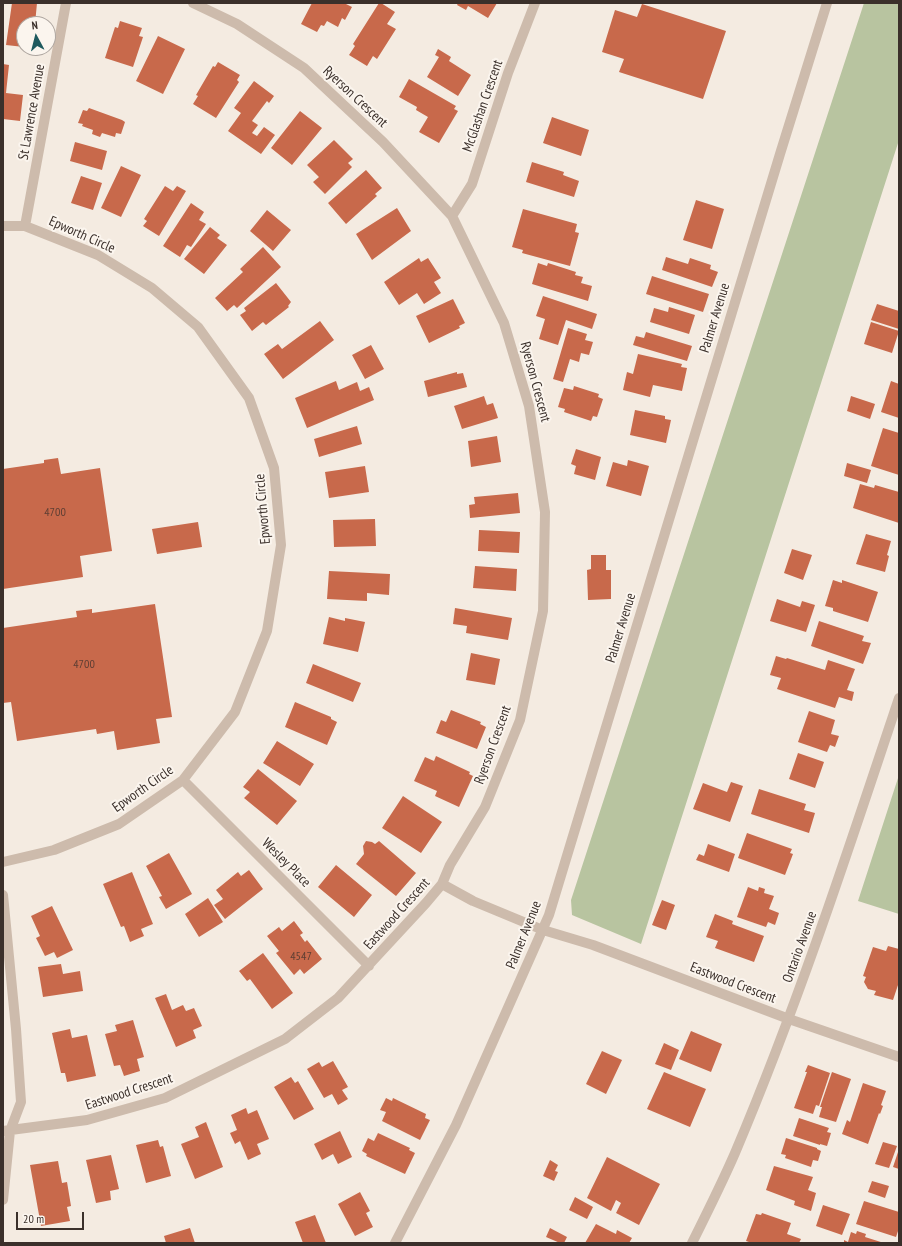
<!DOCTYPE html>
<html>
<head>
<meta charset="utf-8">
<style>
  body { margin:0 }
  #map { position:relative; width:902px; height:1246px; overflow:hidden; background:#f4ebe1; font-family:"PT Sans Narrow",sans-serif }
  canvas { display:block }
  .frame { position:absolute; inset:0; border:4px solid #3b302b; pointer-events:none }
  .north { position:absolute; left:16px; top:16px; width:40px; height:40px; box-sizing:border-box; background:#fbf5ee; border:1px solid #aea6a0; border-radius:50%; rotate:353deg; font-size:11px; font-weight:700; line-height:16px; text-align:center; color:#3b302b }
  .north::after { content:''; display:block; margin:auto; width:14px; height:18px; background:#1f5a5e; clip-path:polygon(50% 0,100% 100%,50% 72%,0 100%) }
  .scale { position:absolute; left:16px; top:1212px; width:68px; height:18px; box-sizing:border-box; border:2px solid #3b302b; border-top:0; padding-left:5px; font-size:12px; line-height:14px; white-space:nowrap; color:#3b302b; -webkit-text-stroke:3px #fbf5ee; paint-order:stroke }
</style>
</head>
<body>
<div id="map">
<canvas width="902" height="1246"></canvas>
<div class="frame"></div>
<div class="north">N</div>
<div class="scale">20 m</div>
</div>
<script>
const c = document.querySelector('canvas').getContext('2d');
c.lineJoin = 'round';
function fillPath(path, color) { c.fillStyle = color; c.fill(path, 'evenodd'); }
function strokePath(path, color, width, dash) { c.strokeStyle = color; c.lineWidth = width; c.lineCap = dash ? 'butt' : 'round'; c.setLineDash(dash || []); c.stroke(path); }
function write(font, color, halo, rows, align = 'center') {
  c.font = font + ' "PT Sans Narrow",sans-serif'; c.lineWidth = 4; c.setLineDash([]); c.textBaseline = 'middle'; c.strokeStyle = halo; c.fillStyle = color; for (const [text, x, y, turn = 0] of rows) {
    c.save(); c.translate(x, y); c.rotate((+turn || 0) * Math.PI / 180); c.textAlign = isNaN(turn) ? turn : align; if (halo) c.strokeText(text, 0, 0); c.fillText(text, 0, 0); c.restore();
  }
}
const green = new Path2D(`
  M864,3H899V140L641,944L572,915L571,900Z
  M899,775V914L858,901Z`);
const building = new Path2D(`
  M12,3H37L35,24H24V47L6,45Z
  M312,3H344L352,7L345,20L342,18L338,27L327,21L324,26L321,25L317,32L301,24Z
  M379,3H381L395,12L387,24L396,29L377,59L373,56L367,66L349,55L355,46L353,44Z
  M458,3H497L488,18L468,6L466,10L457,5Z
  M642,4L726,31L703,99L619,72L624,59L602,52L615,10L637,17Z
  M120,21L142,28L139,36L143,37L133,67L105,58L115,27L118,28Z
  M158,36L185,49L163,94L136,81Z
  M438,49L451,57L449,61L471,75L458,96L427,77L439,57L435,55Z
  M218,62L240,75L237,80L239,82L216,118L193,104L198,96L196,95L213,66L215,67Z
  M3,64L9,65L6,93L23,95L20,121L3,119Z
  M409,79L456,106L454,109L458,111L439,143L419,132L428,117L416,110L417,107L399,97Z
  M254,81L274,96L269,103L267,101L252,121L258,125L252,133L257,136L264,127L275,135L261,154L228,131L241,113L234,108Z
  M89,108L122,120L125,122L121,134L116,133L115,137L102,133L100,137L92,134L93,130L82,126L83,124L78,123L83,110L87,111Z
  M300,111L322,128L292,165L271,148Z
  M552,117L589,130L581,156L543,143Z
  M334,140L353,159L348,163L352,167L325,194L313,182L319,177L307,165Z
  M75,142L107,151L102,170L70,161Z
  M532,162L564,172L563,175L579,181L574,197L526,182Z
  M121,166L141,175L121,217L101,208Z
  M366,170L382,188L375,194L377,196L346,224L328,203Z
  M81,176L102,183L93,210L71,203Z
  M165,186L173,191L177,186L186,191L159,236L143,226L147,221L144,219Z
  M696,200L724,209L712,249L683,240Z
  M191,203L204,212L199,220L206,224L191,247L187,245L180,257L163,246Z
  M397,208L411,231L372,260L356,234Z
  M523,209L577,224L575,232L579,233L570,266L522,253L523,250L512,247Z
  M267,210L291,230L273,251L250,231Z
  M210,227L220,235L217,238L227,245L204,274L184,259Z
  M263,247L281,267L237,308L234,305L227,311L215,298L243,272L240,269Z
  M666,257L688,264L690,258L711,265L710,269L718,272L712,287L662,270Z
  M419,258L421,262L428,258L441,278L434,282L441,293L424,304L417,293L399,305L384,282Z
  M538,263L547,266L548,263L576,272L575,275L583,277L581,283L592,286L588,301L532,284Z
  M652,276L709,294L703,312L646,294Z
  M276,283L291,302L288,306L289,307L266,325L263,322L252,331L240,315L246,311L244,308Z
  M543,296L597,314L592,329L566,320L558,345L539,339L545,319L536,316Z
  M453,299L465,323L459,326L460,328L429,343L416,316Z
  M877,304L899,311V329L871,320Z
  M669,307L695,315L689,334L650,322L654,308L668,312Z
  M320,321L334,340L283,379L264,354L278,344L282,349Z
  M871,322L899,331L892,353L864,344Z
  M568,328L587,334L585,340L593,342L589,355L581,353L579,362L570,359L563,382L553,379Z
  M646,332L692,346L687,361L633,345L636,336L644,338Z
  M371,345L384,369L365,379L352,355Z
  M638,354L682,364L681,367L687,368L682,391L653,385L650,397L623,390L627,372L633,374Z
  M457,372V374L463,373L467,387L428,397L424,381Z
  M336,381L339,390L357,382L360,391L369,387L374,400L307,428L295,398Z
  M891,381L899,384V418L881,412Z
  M574,386L599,394L598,397L603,399L597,417L593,416L591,421L564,412L565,409L558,407L564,388L573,390Z
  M484,396L487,405L493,403L498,418L462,429L454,406Z
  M851,396L875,404L870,419L847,411Z
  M635,410L665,416V419L671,420L666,443L630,435Z
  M357,426L362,444L319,457L314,439Z
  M883,428L899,433V475L871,466Z
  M497,436L501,462L471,467L468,441Z
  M576,449L601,457L595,480L574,474L576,466L571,464Z
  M58,458L61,474L100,468L112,551L80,556L83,577L3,589V469L44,463V460Z
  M628,460L649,466L641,496L606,486L613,462L627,466Z
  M847,463L871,470L867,483L844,476Z
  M365,466L369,492L329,498L325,472Z
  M860,484L874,488L875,485L899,492V523L853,508Z
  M518,493L520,513L470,518L469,505L475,504L474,497Z
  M375,519L376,546L334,547L333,520Z
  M198,522L202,547L157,554L152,529Z
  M479,530L520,532L519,553L478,551Z
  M866,534L891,541L887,555L889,556L885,572L856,564Z
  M792,549L812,555L803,580L784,573Z
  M591,555H606V570H611V599L588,600L587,570L591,569Z
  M475,566L517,569L516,591L473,588Z
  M329,571L390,574L389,595L367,593V601L327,599Z
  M833,580L842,583V580L878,592L868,622L833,611V608L825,606Z
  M777,599L800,607L802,601L815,605L806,632L770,621Z
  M155,604L172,717L156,719L160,743L117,750L114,731L97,734L96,729L17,741L11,702L3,703V628L77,617L76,611L92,609V613Z
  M455,608L512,618L508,640L466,633L467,626L453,624Z
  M329,617L345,621V618L365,622L358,652L323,644Z
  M819,621L864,636L862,641L871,643L863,664L811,646Z
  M471,653L500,659L495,685L466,680Z
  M776,656L786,659L787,658L825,670L828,660L855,669L847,690L854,692L852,701L839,697L835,708L777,689L781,678L770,675Z
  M313,664L361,683L353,702L306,683Z
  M295,702L331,717V719L337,722L327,745L285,727Z
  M451,710L481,722L480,724L486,727L477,749L436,733L441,720L446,722Z
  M809,711L835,720L831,734L839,736L835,747L830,745L827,752L798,742Z
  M277,741L314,764L300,786L263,763Z
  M798,753L824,762L815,788L789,779Z
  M436,756L470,772L469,774L473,776L459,807L435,796L437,791L414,781L425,757L434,761Z
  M258,769L297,801L277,825L244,798L250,792L243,787Z
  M731,782L743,786L730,822L693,809L703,783L727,792Z
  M759,789L806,804L804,810L815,813L809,833L751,814Z
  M403,796L442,822L421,853L382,828Z
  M747,833L792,849L790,853L793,854L785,875L738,858Z
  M366,841L372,842L375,844L379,841L416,873L396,896L356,864L364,854L363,846Z
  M708,844L735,854L729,872L696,860L699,854L704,856Z
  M169,853L192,894L166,909L159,897L162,896L146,866Z
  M336,865L372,895L354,917L318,887Z
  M249,870L263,889L225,919L214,905L223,899L216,890L238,872L241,876Z
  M132,872L153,924L141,929L144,936L130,942L124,926L121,927L103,884Z
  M748,887L758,891L759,887L765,889L764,893L774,896L769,909L779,913L775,925L768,922L766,927L737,917Z
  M208,898L223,922L199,937L185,914Z
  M662,900L675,905L666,930L652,925Z
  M52,906L73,950L57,958L54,952L45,956L36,938L40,936L31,916Z
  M715,914L733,921L732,924L764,936L754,962L715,948L718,941L706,937Z
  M294,921L303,933L300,935L305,942L307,940L322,959L304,974L300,969L294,975L276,953L279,951L267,936L279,927L282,931Z
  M888,946L899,949V982L893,1000L874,995L876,991L868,989L864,982L866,977L863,976L873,947L886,951Z
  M263,953L293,993L272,1009L250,979L247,981L239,971Z
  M61,964L63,974L80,971L83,991L43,997L38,967Z
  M166,994L172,1010L183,1005L186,1011L194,1008L202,1026L193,1030L196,1038L176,1047L155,998Z
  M133,1020L144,1057L137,1059L140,1071L124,1076L120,1065L114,1066L105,1034L117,1031L115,1025Z
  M70,1029L72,1038L87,1035L96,1076L67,1082L65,1073H61L52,1033Z
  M691,1031L722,1044L711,1072L679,1059Z
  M664,1043L679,1050L671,1070L655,1064Z
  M602,1051L622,1060L606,1094L586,1084Z
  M333,1061L348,1087L342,1090L348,1099L338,1105L332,1094L324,1098L307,1069L319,1062L322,1067Z
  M808,1065L830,1073L819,1106L816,1105L813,1114L794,1108L807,1072H805Z
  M664,1072L706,1089L690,1127L647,1109Z
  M832,1072L851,1079L836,1122L819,1117L822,1107H820Z
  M291,1077L295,1083L298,1081L314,1109L294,1120L274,1087Z
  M863,1083L886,1091L881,1105L883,1106L880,1114L879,1113L868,1144L842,1134L847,1120L850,1122Z
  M386,1098L392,1101L393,1098L426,1114L425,1118L430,1120L420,1140L382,1121L386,1112L380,1110Z
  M246,1108L248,1114L257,1110L269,1139L257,1144L261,1154L248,1160L240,1141L235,1144L230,1133L237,1130L231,1115Z
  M799,1118L829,1128L827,1132L831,1133L827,1146L820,1144V1145L793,1136Z
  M206,1122L223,1167L195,1179L181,1144L199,1137L195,1127Z
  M340,1131L352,1157L338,1164L333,1154L322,1160L314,1144Z
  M378,1133L410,1148L409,1150L415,1153L405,1174L366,1156L367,1154L362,1151L368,1138L374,1141Z
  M786,1138L817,1148V1149L821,1151L818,1161L813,1160L811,1167L785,1158L786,1155L781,1154Z
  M158,1140L160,1147L163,1146L171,1176L146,1183L136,1145Z
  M883,1142L897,1146L889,1168L875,1164Z
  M899,1149V1169L893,1167Z
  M111,1155L119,1189L110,1191L111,1200L96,1203L86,1160Z
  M607,1157L660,1184L639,1225L616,1213L621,1203L616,1200L611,1211L587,1198Z
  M550,1160L558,1165L555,1171L558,1172L554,1181L543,1176Z
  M58,1161L62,1183L67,1182L71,1206L67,1207L70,1221L41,1226L30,1165Z
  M774,1166L813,1177L808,1190L816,1193L811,1211L794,1205L795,1201L766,1190Z
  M872,1181L889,1186L885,1198L868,1192Z
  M360,1192L370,1211L366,1213L373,1227L355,1236L338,1204Z
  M575,1197L593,1207L587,1219L569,1210Z
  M864,1201L899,1212V1228L896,1237L856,1224Z
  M823,1205L850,1214L842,1235L816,1226Z
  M762,1213L791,1223L787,1234L801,1239L799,1243H752L746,1241L756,1214L761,1215Z
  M315,1215L326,1243H303L295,1222Z
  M596,1224L616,1234L617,1230L632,1238L629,1243H585Z
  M190,1228L195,1243H166L164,1236Z
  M550,1228L567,1237L564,1243H560L546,1237Z
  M857,1231L866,1234L865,1237L884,1243H844V1240L848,1242L851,1232L856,1234Z`);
const minor = new Path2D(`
  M452,216L472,184L508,73L535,3
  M3,226H25L98,255L152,288L198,327L249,398L274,468L281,545L267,631L235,712L183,780L119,824L54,850L3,862
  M25,226L66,3
  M183,780L369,966
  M442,884L473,901L543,930L593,945L789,1019L899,1057
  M3,895L16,1029L21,1102L10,1131L3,1200
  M3,1131L87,1120L165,1098L285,1039L338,998L426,903L442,884L450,865L485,807L520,720L543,611L545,512L529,406L504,323L452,216L383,142L304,68L237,24L193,3
  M395,1243L456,1125L549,915L780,154L827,3
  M692,1243C707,1213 722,1183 735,1153C798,1004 848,851 899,698`);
const numberNames = [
  ["4700",55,513],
  ["4700",84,665],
  ["4547",301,957]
];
const streetNames = [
  ["Ryerson Crescent",355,97,43],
  ["McGlashan Crescent",483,106,-71],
  ["St Lawrence Avenue",32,112,-80],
  ["Epworth Circle",82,235,24],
  ["Palmer Avenue",715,318,-73],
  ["Ryerson Crescent",535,382,75],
  ["Epworth Circle",263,509,-95],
  ["Palmer Avenue",621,628,-73],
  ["Ryerson Crescent",493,745,-70],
  ["Epworth Circle",143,789,-35],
  ["Wesley Place",286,863,45],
  ["Eastwood Crescent",397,914,-48],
  ["Palmer Avenue",524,935,-68],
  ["Ontario Avenue",800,947,-70],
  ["Eastwood Crescent",733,983,21],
  ["Eastwood Crescent",129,1092,-18]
];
fillPath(green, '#b8c4a0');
fillPath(building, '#c8694b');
strokePath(minor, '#cdbbac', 10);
write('12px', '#5e3e33', null, numberNames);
write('14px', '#3b302b', '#fbf5ee', streetNames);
</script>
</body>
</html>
